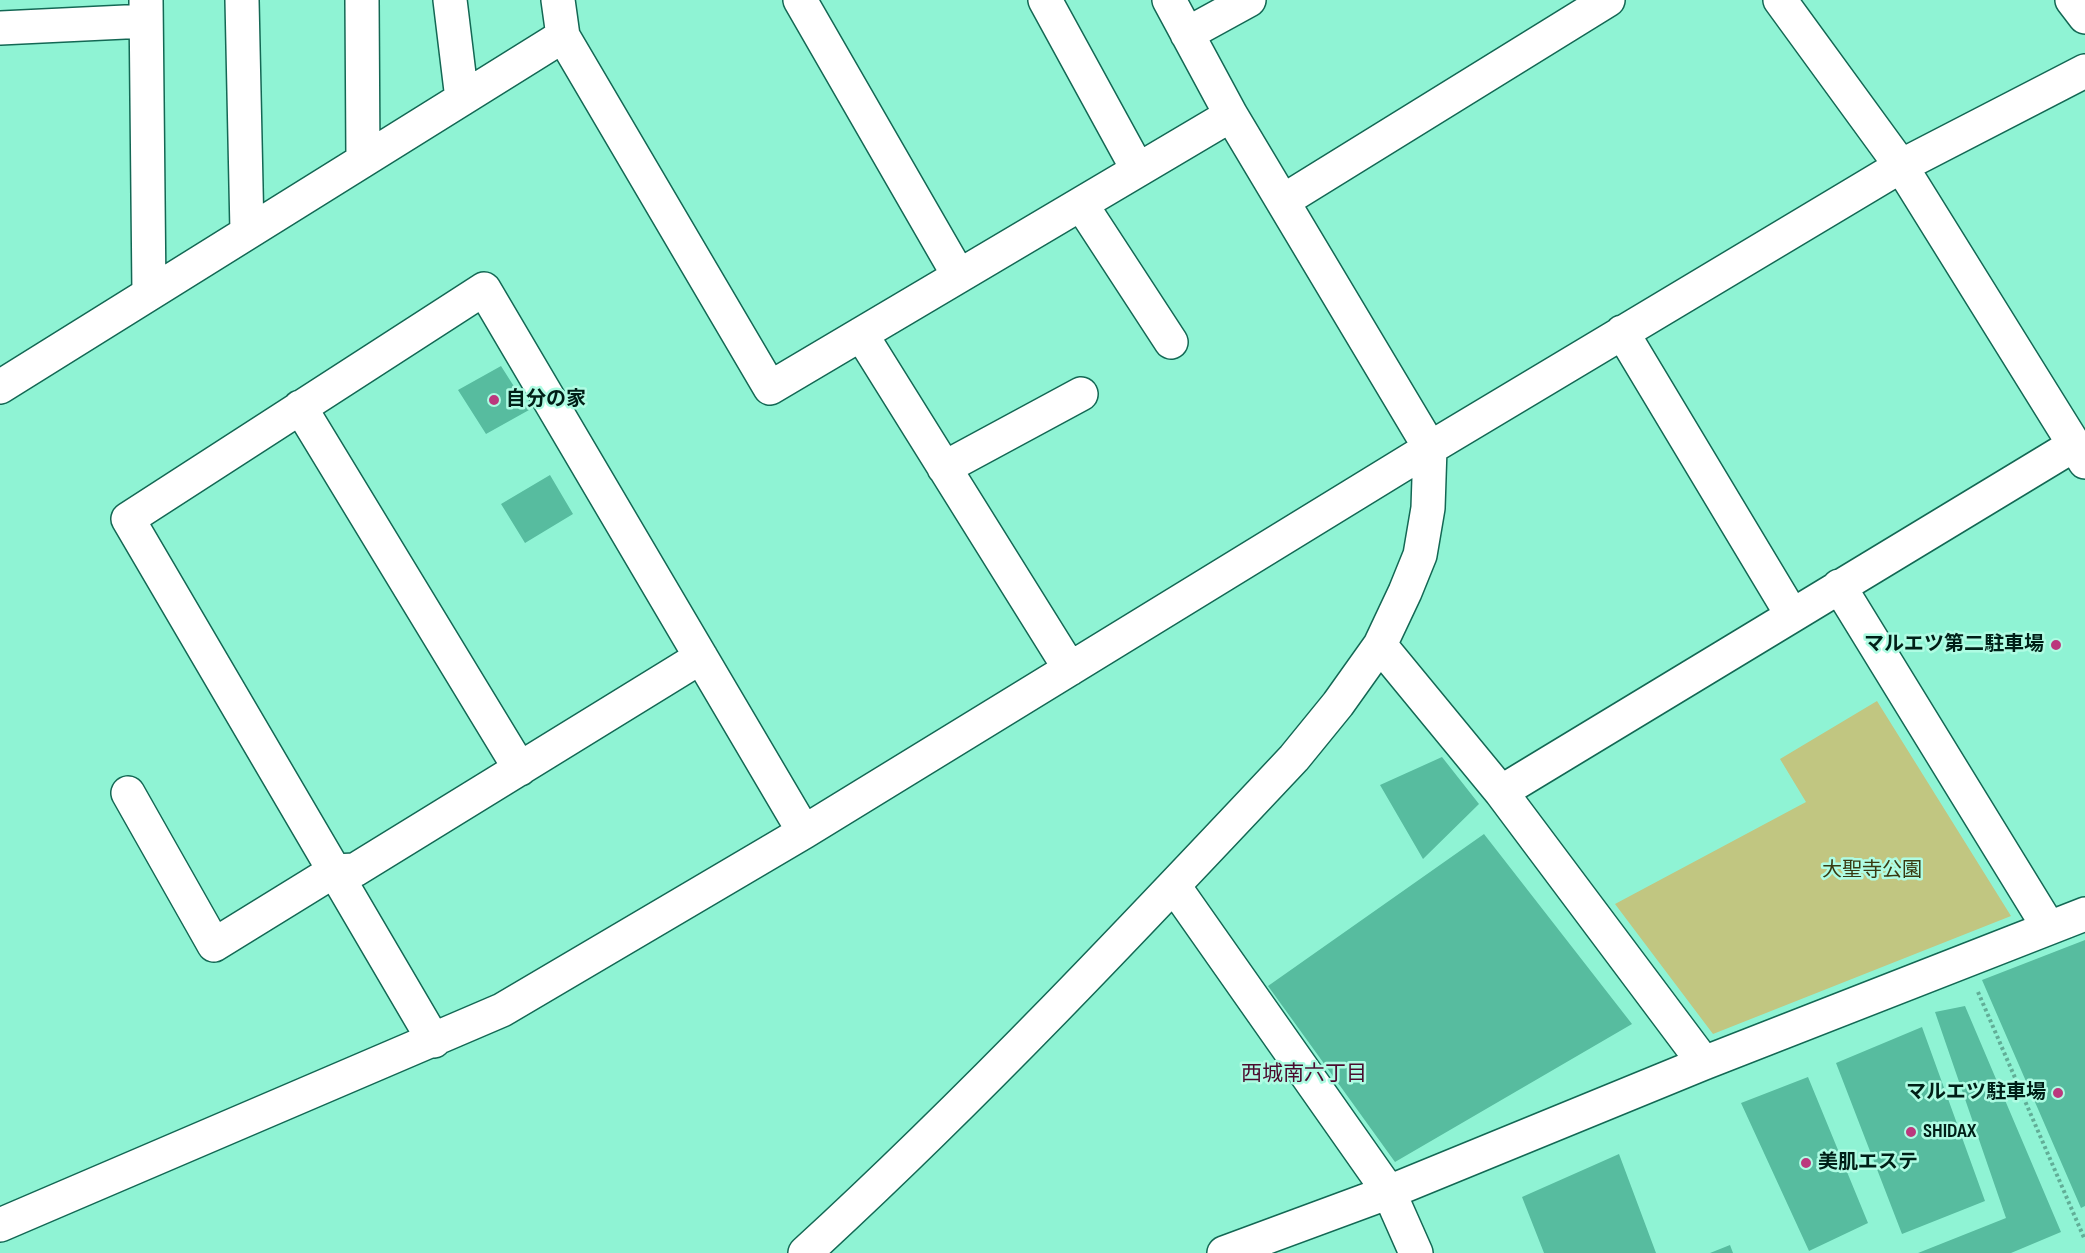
<!DOCTYPE html>
<html>
<head>
<meta charset="utf-8">
<style>
  body { margin:0 }
  canvas { display:block; background:#8ff3d4 }
</style>
</head>
<body>
<canvas width="2085" height="1253"></canvas>
<script>
const c = document.querySelector('canvas').getContext('2d');
c.lineJoin = 'round';
function fillPath(path, color) { c.fillStyle = color; c.fill(path, 'evenodd'); }
function strokePath(path, color, width, dash) { c.strokeStyle = color; c.lineWidth = width; c.lineCap = dash ? 'butt' : 'round'; c.setLineDash(dash || []); c.stroke(path); }
function write(font, color, halo, rows, align = 'center') {
  c.font = font + ' "Sofia Sans Condensed","Noto Sans JP",sans-serif'; c.lineWidth = 5; c.setLineDash([]); c.textBaseline = 'middle'; c.strokeStyle = halo; c.fillStyle = color; for (const [text, x, y, turn = 0] of rows) {
    c.save(); c.translate(x, y); c.rotate((+turn || 0) * Math.PI / 180); c.textAlign = isNaN(turn) ? turn : align; if (halo) c.strokeText(text, 0, 0); c.fillText(text, 0, 0); c.restore();
  }
}
const green = new Path2D(`
  M1877,701L2011,916L1713,1034L1615,904L1806,802L1780,759Z`);
const building = new Path2D(`
  M501,366L529,410L486,434L458,390Z
  M550,475L573,514L525,543L501,504Z
  M1442,757L1479,804L1423,859L1380,785Z
  M1484,834L1632,1024L1395,1162L1268,986Z
  M2085,940V1206L2081,1208L1982,980Z
  M1965,1006L2061,1232L2011,1253H1918L2006,1218L1935,1012Z
  M1922,1027L1985,1201L1902,1234L1836,1063Z
  M1808,1077L1868,1223L1809,1251L1741,1103Z
  M1619,1154L1656,1253H1544L1522,1197Z
  M1730,1245L1733,1253H1710Z`);
const path = new Path2D(`
  M1978,992L2085,1240`);
const minor = new Path2D(`
  M146,0L149,294
  M242,0L247,232
  M362,0L363,160
  M450,0L462,99
  M558,0L563,36L770,388L1231,115
  M800,0L959,276
  M1045,0L1138,170
  M1780,0L1901,166L2085,462
  M2072,0L2085,17
  M0,28L146,21
  M1187,34L1249,0
  M1283,201L1608,0
  M1081,204L1171,342
  M1622,332L1792,615
  M861,334L1070,669
  M0,387L563,36
  M300,407L520,769
  M944,468L1081,394
  M1839,586L2049,928
  M1380,645L1501,792L1704,1063
  M1501,792L2074,445
  M128,793L214,945L334,871L355,870L701,657
  M1174,886L1389,1192L1416,1253
  M434,1041L128,519L484,289L804,832
  M0,1225L502,1010L804,832L1430,448L1901,166L2085,71
  M805,1253C976,1096 1135,927 1294,758L1338,704L1380,645L1405,592L1420,555L1428,508L1430,448L1231,115L1169,0
  M1224,1253L1389,1192L1704,1063L2085,914`);
const markers = [
  [494,400,6,"#bb387d"],
  [2056,645,6,"#bb387d"],
  [2058,1093,6,"#bb387d"],
  [1911,1132,6,"#bb387d"],
  [1806,1163,6,"#bb387d"]
];
const poiNames = [
  ["自分の家",506,400],
  ["マルエツ第二駐車場",2044,645,"right"],
  ["マルエツ駐車場",2046,1093,"right"],
  ["SHIDAX",1923,1132],
  ["美肌エステ",1818,1163]
];
const parkNames = [
  ["大聖寺公園",1872,871]
];
const neighbourhoodNames = [
  ["西城南六丁目",1304,1075]
];
fillPath(green, '#c1c681');
fillPath(building, '#57bc9f');
strokePath(minor, '#136854', 36);
strokePath(path, '#61ae97', 4, [3, 3]);
strokePath(minor, '#fff', 33);
for (const [x, y, r, color] of markers) { const dot = new Path2D(); dot.arc(x, y, r, 0, 2 * Math.PI); c.fillStyle = color; c.fill(dot); strokePath(dot, '#affce3', 2); }
write('bold 20px', '#001f17', '#affce3', poiNames, 'left');
write('20px', '#383a11', '#affce3', parkNames);
write('21px', '#4b0b2e', '#affce3', neighbourhoodNames);
</script>
</body>
</html>
